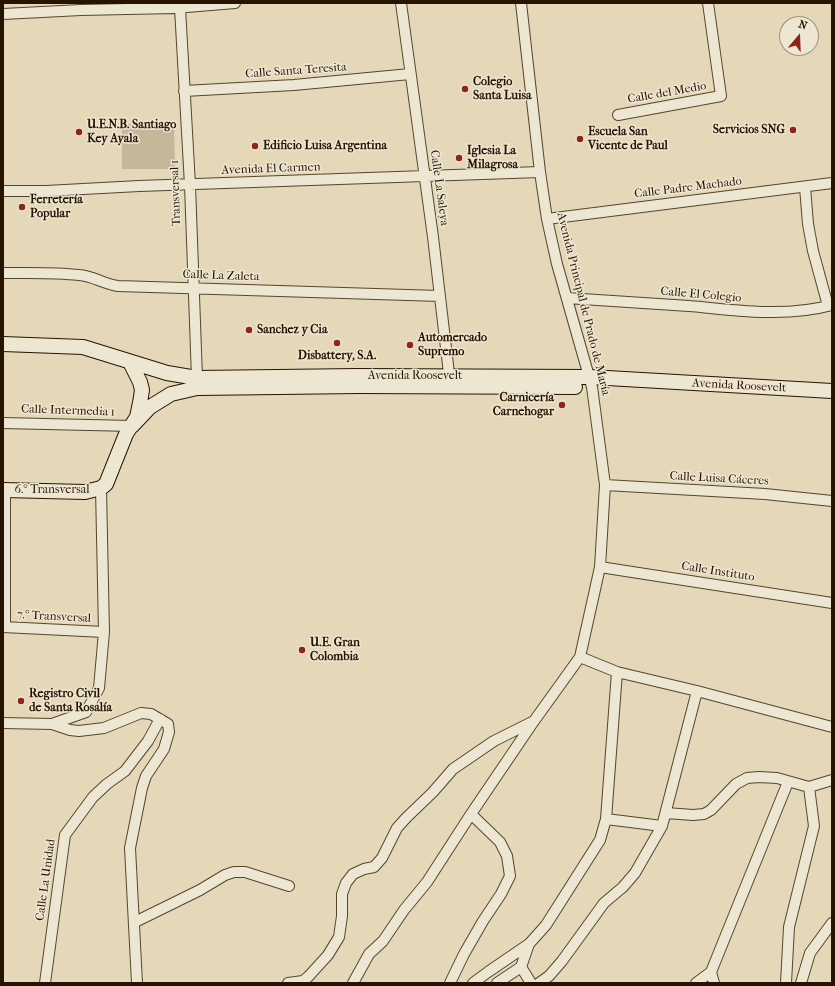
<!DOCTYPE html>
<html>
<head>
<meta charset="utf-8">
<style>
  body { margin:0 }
  #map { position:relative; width:835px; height:986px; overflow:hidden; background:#e4d8b9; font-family:"IM FELL French Canon",serif }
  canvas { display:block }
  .frame { position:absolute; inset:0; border:4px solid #271400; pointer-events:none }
  .north { position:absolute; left:779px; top:16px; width:40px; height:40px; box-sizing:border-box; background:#ede6d2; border:1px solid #9e927e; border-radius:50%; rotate:19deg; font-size:11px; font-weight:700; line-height:16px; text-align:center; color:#271400 }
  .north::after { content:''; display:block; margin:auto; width:14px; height:18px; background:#8f2418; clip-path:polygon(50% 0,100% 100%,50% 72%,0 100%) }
</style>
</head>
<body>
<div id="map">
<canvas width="835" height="986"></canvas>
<div class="frame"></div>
<div class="north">N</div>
</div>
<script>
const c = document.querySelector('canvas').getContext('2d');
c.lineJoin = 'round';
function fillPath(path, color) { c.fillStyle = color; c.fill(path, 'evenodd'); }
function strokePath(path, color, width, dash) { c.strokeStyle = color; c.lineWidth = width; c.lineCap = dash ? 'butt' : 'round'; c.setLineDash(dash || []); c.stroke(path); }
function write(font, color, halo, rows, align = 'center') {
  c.font = font + ' "IM FELL French Canon",serif'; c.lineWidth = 3; c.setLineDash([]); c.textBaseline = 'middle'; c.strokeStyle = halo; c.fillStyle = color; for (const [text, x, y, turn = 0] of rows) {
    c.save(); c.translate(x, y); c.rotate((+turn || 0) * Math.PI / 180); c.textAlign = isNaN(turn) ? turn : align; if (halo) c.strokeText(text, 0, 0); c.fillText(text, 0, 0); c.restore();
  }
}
const green = new Path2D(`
  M122,124H174L175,169H122Z`);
const street = new Path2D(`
  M401,3L433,237L450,382
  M180,8L190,185L197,378
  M3,14L81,10L175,8L235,3
  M184,91L294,85L410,74
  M618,115L721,96L708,3
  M805,187L808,224L813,251L828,306
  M3,191H46L139,186L540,172
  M547,219L832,183
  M3,273C28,273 54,272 79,275C93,276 104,284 118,286L440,296
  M567,298C608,301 648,303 689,306C737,310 784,318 832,305
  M3,423L132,426
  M605,485L765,494L832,501
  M600,567L832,603
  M3,627L104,632
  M5,627V490
  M580,657L617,672L697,691L832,727
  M3,723L52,724L70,730L79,731L104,728L141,713L151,714L168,724L169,732L164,749L146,776L142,788L130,848L137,983
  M52,724L86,712L99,688L104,632L101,488
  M666,813L693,815L704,814L711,810L736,784L747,778L759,777L777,778L809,787L832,780
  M606,819L662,826
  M135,922L200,890L225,875L234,872H245L289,886
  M521,967L531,983
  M711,972L714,983
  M45,983L65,835L93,797L107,784L125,771L148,741L160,719
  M288,983L303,981L308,977L328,955L339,937L342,916V894L346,883L353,874L364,869L374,867L382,858L397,828L406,818L433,792L453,769L494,741L534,721
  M353,983L369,954L383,941L404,910L427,882L471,814L534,721L580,657L600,567L605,485L592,387L557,264L547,219L540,172L521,3
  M450,983L464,954L483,921L501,894L510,876L507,856L500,842L471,814
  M473,983L488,972L529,944L546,925L600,840L606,819L617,672
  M497,983L521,967L529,944
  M539,983L549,976L562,961L604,903L623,887L635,873L662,826L697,691
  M696,983L711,972L788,782
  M786,983L789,927L814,826L809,787
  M801,983L810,953L832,923`);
const secondary = new Path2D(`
  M3,344L83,347L167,373L197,378L357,376L590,377L832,391
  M132,426L150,407L171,394L197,388L359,386L575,387
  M3,490L85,492L101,488L106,484L126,434L137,417L140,403L142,390L140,382L130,362`);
const markers = [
  [465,89,4,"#8f2418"],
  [793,130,4,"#8f2418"],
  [79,132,4,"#8f2418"],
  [580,139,4,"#8f2418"],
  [255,146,4,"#8f2418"],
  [459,158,4,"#8f2418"],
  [22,207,4,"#8f2418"],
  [249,330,4,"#8f2418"],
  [337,343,4,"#8f2418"],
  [410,345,4,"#8f2418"],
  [562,405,4,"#8f2418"],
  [302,650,4,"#8f2418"],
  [21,701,4,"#8f2418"]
];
const streetNames = [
  ["Calle Santa Teresita",296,71,-4],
  ["Calle del Medio",667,93,-10],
  ["Avenida El Carmen",271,169,-2],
  ["Calle La Saleya",439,188,82],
  ["Calle Padre Machado",688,188,-7],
  ["Transversal 1",176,193,-92],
  ["Calle La Zaleta",221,276,2],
  ["Calle El Colegio",701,295,5],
  ["Avenida Principal de Prado de María",583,304,76],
  ["Avenida Roosevelt",415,376],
  ["Avenida Roosevelt",739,386,3],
  ["Calle Intermedia 1",68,411,2],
  ["Calle Luisa Cáceres",719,479,3],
  ["6.° Transversal",52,490],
  ["Calle Instituto",718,572,9],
  ["7.° Transversal",54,617,3],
  ["Calle La Unidad",46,880,-82]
];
const poiNames = [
  ["Colegio",473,82],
  ["Santa Luisa",473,96],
  ["U.E.N.B. Santiago",87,125],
  ["Key Ayala",87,139],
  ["Servicios SNG",785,130,"right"],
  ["Escuela San",588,132],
  ["Vicente de Paul",588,146],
  ["Edificio Luisa Argentina",263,146],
  ["Iglesia La",467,151],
  ["Milagrosa",467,165],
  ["Ferretería",30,200],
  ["Popular",30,214],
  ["Sanchez y Cia",257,330],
  ["Automercado",418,338],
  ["Supremo",418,352],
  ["Disbattery, S.A.",337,356,"center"],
  ["Carnicería",554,398,"right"],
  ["Carnehogar",554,412,"right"],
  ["U.E. Gran",310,643],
  ["Colombia",310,657],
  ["Registro Civil",29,694],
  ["de Santa Rosalía",29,708]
];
fillPath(green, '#c4b79a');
strokePath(street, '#56452e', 12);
strokePath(secondary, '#271400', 16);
strokePath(street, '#ede6d2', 10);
strokePath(secondary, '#ede6d2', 14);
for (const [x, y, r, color] of markers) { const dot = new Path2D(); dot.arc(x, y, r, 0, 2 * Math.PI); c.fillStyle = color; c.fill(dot); strokePath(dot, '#ede6d2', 1.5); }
write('12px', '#271400', '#ede6d2', streetNames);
write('bold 12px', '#271400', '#ede6d2', poiNames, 'left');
</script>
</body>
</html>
